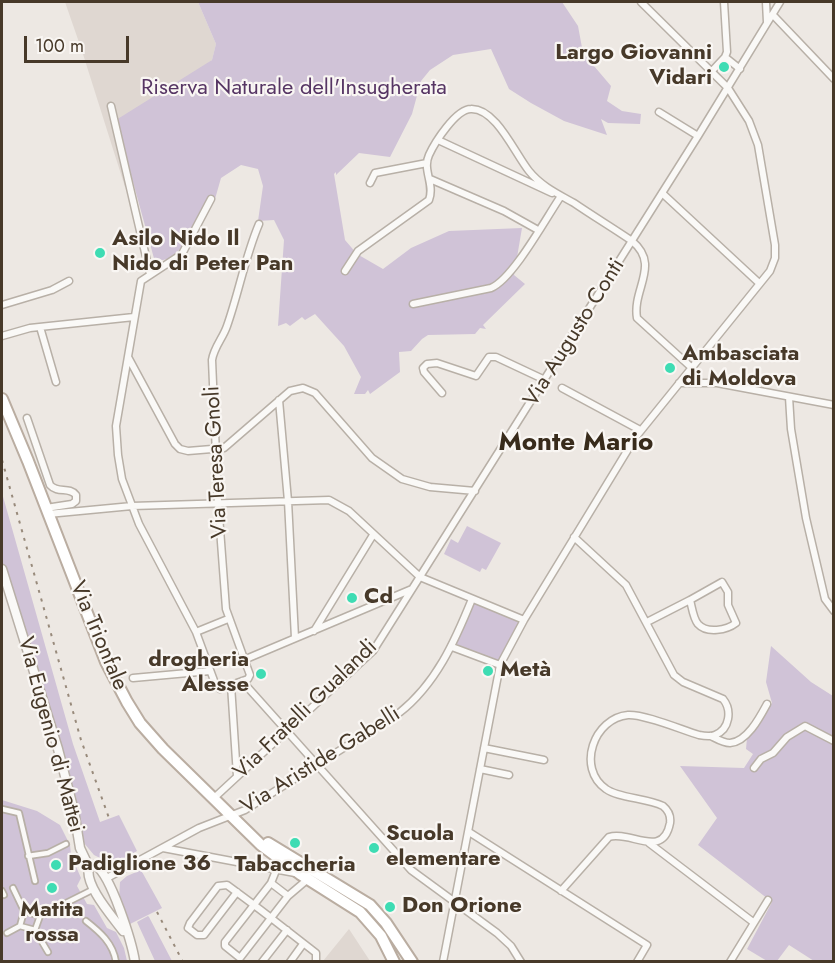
<!DOCTYPE html>
<html>
<head>
<meta charset="utf-8">
<style>
  body { margin:0 }
  #map { position:relative; width:835px; height:963px; overflow:hidden; background:#ede8e3; font-family:Jost,sans-serif }
  canvas { display:block }
  .frame { position:absolute; inset:0; border:3px solid #473929; pointer-events:none }
  .scale { position:absolute; left:24px; top:36px; width:105px; height:27px; box-sizing:border-box; border:3px solid #473929; border-top:0; padding-left:8px; font-size:18px; line-height:21px; white-space:nowrap; color:#473929; -webkit-text-stroke:4px #f9f6f3; paint-order:stroke }
</style>
</head>
<body>
<div id="map">
<canvas width="835" height="963"></canvas>
<div class="frame"></div>
<div class="scale">100 m</div>
</div>
<script>
const c = document.querySelector('canvas').getContext('2d');
c.lineJoin = 'round';
function fillPath(path, color) { c.fillStyle = color; c.fill(path, 'evenodd'); }
function strokePath(path, color, width, dash) { c.strokeStyle = color; c.lineWidth = width; c.lineCap = dash ? 'butt' : 'round'; c.setLineDash(dash || []); c.stroke(path); }
function write(font, color, halo, rows, align = 'center') {
  c.font = font + ' Jost,sans-serif'; c.lineWidth = 4.5; c.setLineDash([]); c.textBaseline = 'middle'; c.strokeStyle = halo; c.fillStyle = color; for (const [text, x, y, turn = 0] of rows) {
    c.save(); c.translate(x, y); c.rotate((+turn || 0) * Math.PI / 180); c.textAlign = isNaN(turn) ? turn : align; if (halo) c.strokeText(text, 0, 0); c.fillText(text, 0, 0); c.restore();
  }
}
const built = new Path2D(`
  M65,2H198L216,44L212,60L206,65L151,170L125,187L82,51Z
  M349,929L370,961H323Z`);
const green = new Path2D(`
  M198,2H562L578,26L583,53L611,86L607,101L622,111L641,114L640,124L608,123L601,119L607,135L564,121L531,103L509,89L491,49L453,55L430,70L421,81L412,114L390,157L359,153L336,175V172L334,174L345,240L357,254L383,269L411,248L449,231L522,228L514,275L525,284L483,325L486,329L480,328L475,334L428,335L422,339L411,351L399,352L400,372L370,394L368,390L365,394H354L361,377L344,346L315,314L305,320L302,317L290,326L286,323L278,326L284,240L274,220L258,221L263,186L258,169L241,165L221,178L215,199L201,209L184,245L171,258L155,262L116,120L212,60L216,44Z
  M2,493L73,744L100,822L119,815L137,851L116,863L108,862L94,855L84,843L73,790L2,561Z
  M467,526L501,543L486,570L482,568L480,572L444,554L451,539L458,543Z
  M473,602L520,621L498,661L456,644Z
  M771,646L811,682L833,696V961H814L789,945L777,961H767L747,949L772,902L698,845L717,818L680,766L744,768L753,754L746,749L747,738L772,703L766,682Z
  M2,800L37,811L60,825L70,845L71,855L81,878L77,886L87,904L94,905L107,928L116,932L124,948L127,961L2,962Z
  M141,870L162,908L126,926L119,899L120,882L127,876Z
  M148,916L149,917L172,961H155L137,922Z`);
const pedestrian = new Path2D(`
  M2,809L19,813L35,881
  M28,856L48,853L66,844
  M13,888L24,911L20,926L35,930L40,916L24,911
  M2,891L4,895
  M40,916L94,889
  M86,921C100,932 113,943 116,962
  M35,930L48,952
  M7,933L20,926`);
const minor = new Path2D(`
  M766,2L767,22
  M773,15L834,79
  M725,57L740,69
  M711,72L725,57L727,52L724,2
  M111,106L150,274
  M659,112L698,136
  M438,140L552,193
  M430,179L504,211L538,230
  M370,183L375,173L427,163
  M662,193L759,283
  M345,271L358,251L429,200C435,184 422,170 429,155C435,142 456,109 471,109C496,108 515,154 529,171C541,186 558,194 574,203C593,216 613,228 632,241C661,265 632,289 637,318L692,368
  M413,304L491,288C513,279 546,218 561,196
  M2,305L52,290L69,281
  M40,327L56,382
  M2,336L30,328L134,317
  M128,357L175,444L180,449L188,451L224,448L290,391L303,388L315,393L372,458L402,479L430,487L475,491
  M679,383H717L834,405
  M562,388L640,430
  M442,393L424,372L423,368L427,364L437,363L476,376L489,357H496L545,380
  M789,397L791,429L806,518L825,599L834,611
  M279,400L288,501L295,638
  M27,418L50,485C58,494 69,486 76,495V501L72,504L46,508
  M48,514L132,506L329,500L349,511L420,577L524,620
  M722,582L728,592V605L736,623C727,630 707,634 698,624C693,618 692,607 690,600Z
  M228,619L196,632L216,686L220,689L248,679L250,675L226,609L218,502L212,360C214,347 223,338 227,326C239,292 245,257 259,224
  M647,622L690,600
  M314,631L373,535
  M196,632L139,524L122,479L118,455L116,426L141,281L182,254L211,199
  M452,647L500,665
  M246,659L412,589
  M133,678L210,671
  M242,681L411,870L497,933L511,946L521,962
  M231,685L237,776
  M711,736C717,739 723,743 730,743C747,742 760,717 767,704
  M484,748L544,760
  M754,768L761,759L773,753L787,737L805,726L834,741
  M480,769L509,775
  M214,798L373,651L698,136L780,2
  M469,832L647,945L637,962
  M649,843L753,922
  M163,848L295,873
  M277,868L271,883L288,896L271,918L316,953V962
  M107,878L199,828L245,810L399,713C436,684 455,641 472,599
  M561,891L609,837C630,830 663,860 670,823C671,816 669,811 663,806C647,798 618,798 606,789C576,768 594,718 628,715C645,714 682,730 699,735C704,736 710,737 715,735C730,729 732,710 723,699L683,682L674,675L626,585L574,537
  M237,892L204,935H197L188,928L190,923L218,886L227,885C242,896 257,907 271,918L240,958L225,946V942L271,883
  M288,896L308,879
  M262,962L287,930
  M290,962L303,944
  M443,962L500,665L524,620L635,438L770,271L775,258V245L758,145L749,121L728,88L641,2
  M730,962L768,900`);
const tertiary = new Path2D(`
  M2,569L58,749L74,811L80,848L89,867
  M89,867L95,865C111,874 132,943 135,962
  M89,867C84,885 112,916 123,931`);
const primary = new Path2D(`
  M2,399L28,461L106,662L127,702L140,723L163,749L261,845L300,874L360,912L381,936L394,962
  M268,843L370,905L386,923L412,962`);
const rail = new Path2D(`
  M2,460L81,740L109,818
  M157,912L183,962`);
const markers = [
  [724,67,6,"#3edcb3"],
  [100,253,6,"#3edcb3"],
  [670,368,6,"#3edcb3"],
  [352,598,6,"#3edcb3"],
  [488,671,6,"#3edcb3"],
  [261,674,6,"#3edcb3"],
  [295,843,6,"#3edcb3"],
  [374,848,6,"#3edcb3"],
  [56,865,6,"#3edcb3"],
  [52,888,6,"#3edcb3"],
  [390,907,6,"#3edcb3"]
];
const poiNames = [
  ["Largo Giovanni",712,54,"right"],
  ["Vidari",712,79,"right"],
  ["Asilo Nido Il",112,240],
  ["Nido di Peter Pan",112,265],
  ["Ambasciata",682,355],
  ["di Moldova",682,380],
  ["Cd",364,598],
  ["drogheria",249,661,"right"],
  ["Alesse",249,686,"right"],
  ["Metà",500,671],
  ["Scuola",386,835],
  ["elementare",386,860],
  ["Padiglione 36",68,865],
  ["Tabaccheria",295,866,"center"],
  ["Don Orione",402,907],
  ["Matita",52,911,"center"],
  ["rossa",52,936,"center"]
];
const parkNames = [
  ["Riserva Naturale dell'Insugherata",294,89]
];
const streetNames = [
  ["Via Augusto Conti",575,333,-58],
  ["Via Teresa Gnoli",217,462,-93],
  ["Via Trionfale",98,636,67],
  ["Via Fratelli Gualandi",306,710,-44],
  ["Via Eugenio di Mattei",50,735,75],
  ["Via Aristide Gabelli",321,761,-32]
];
const quarterNames = [
  ["Monte Mario",576,444]
];
fillPath(built, '#dfd7d1');
fillPath(green, '#d0c3d7');
strokePath(pedestrian, '#b8b0a7', 8);
strokePath(minor, '#b8b0a7', 9);
strokePath(tertiary, '#b8b0a7', 11);
strokePath(primary, '#baada1', 14);
strokePath(pedestrian, '#faf9f7', 4.5);
strokePath(minor, '#faf9f7', 6);
strokePath(tertiary, '#faf9f7', 8);
strokePath(primary, '#fff', 10);
strokePath(rail, '#988a7b', 2, [3, 6]);
for (const [x, y, r, color] of markers) { const dot = new Path2D(); dot.arc(x, y, r, 0, 2 * Math.PI); c.fillStyle = color; c.fill(dot); strokePath(dot, '#f9f6f3', 2); }
write('bold 22px', '#473929', '#f9f6f3', poiNames, 'left');
write('22px', '#563564', '#f9f6f3', parkNames);
write('22px', '#473929', '#f9f6f3', streetNames);
write('bold 26px', '#382b1b', '#f9f6f3', quarterNames);
</script>
</body>
</html>
